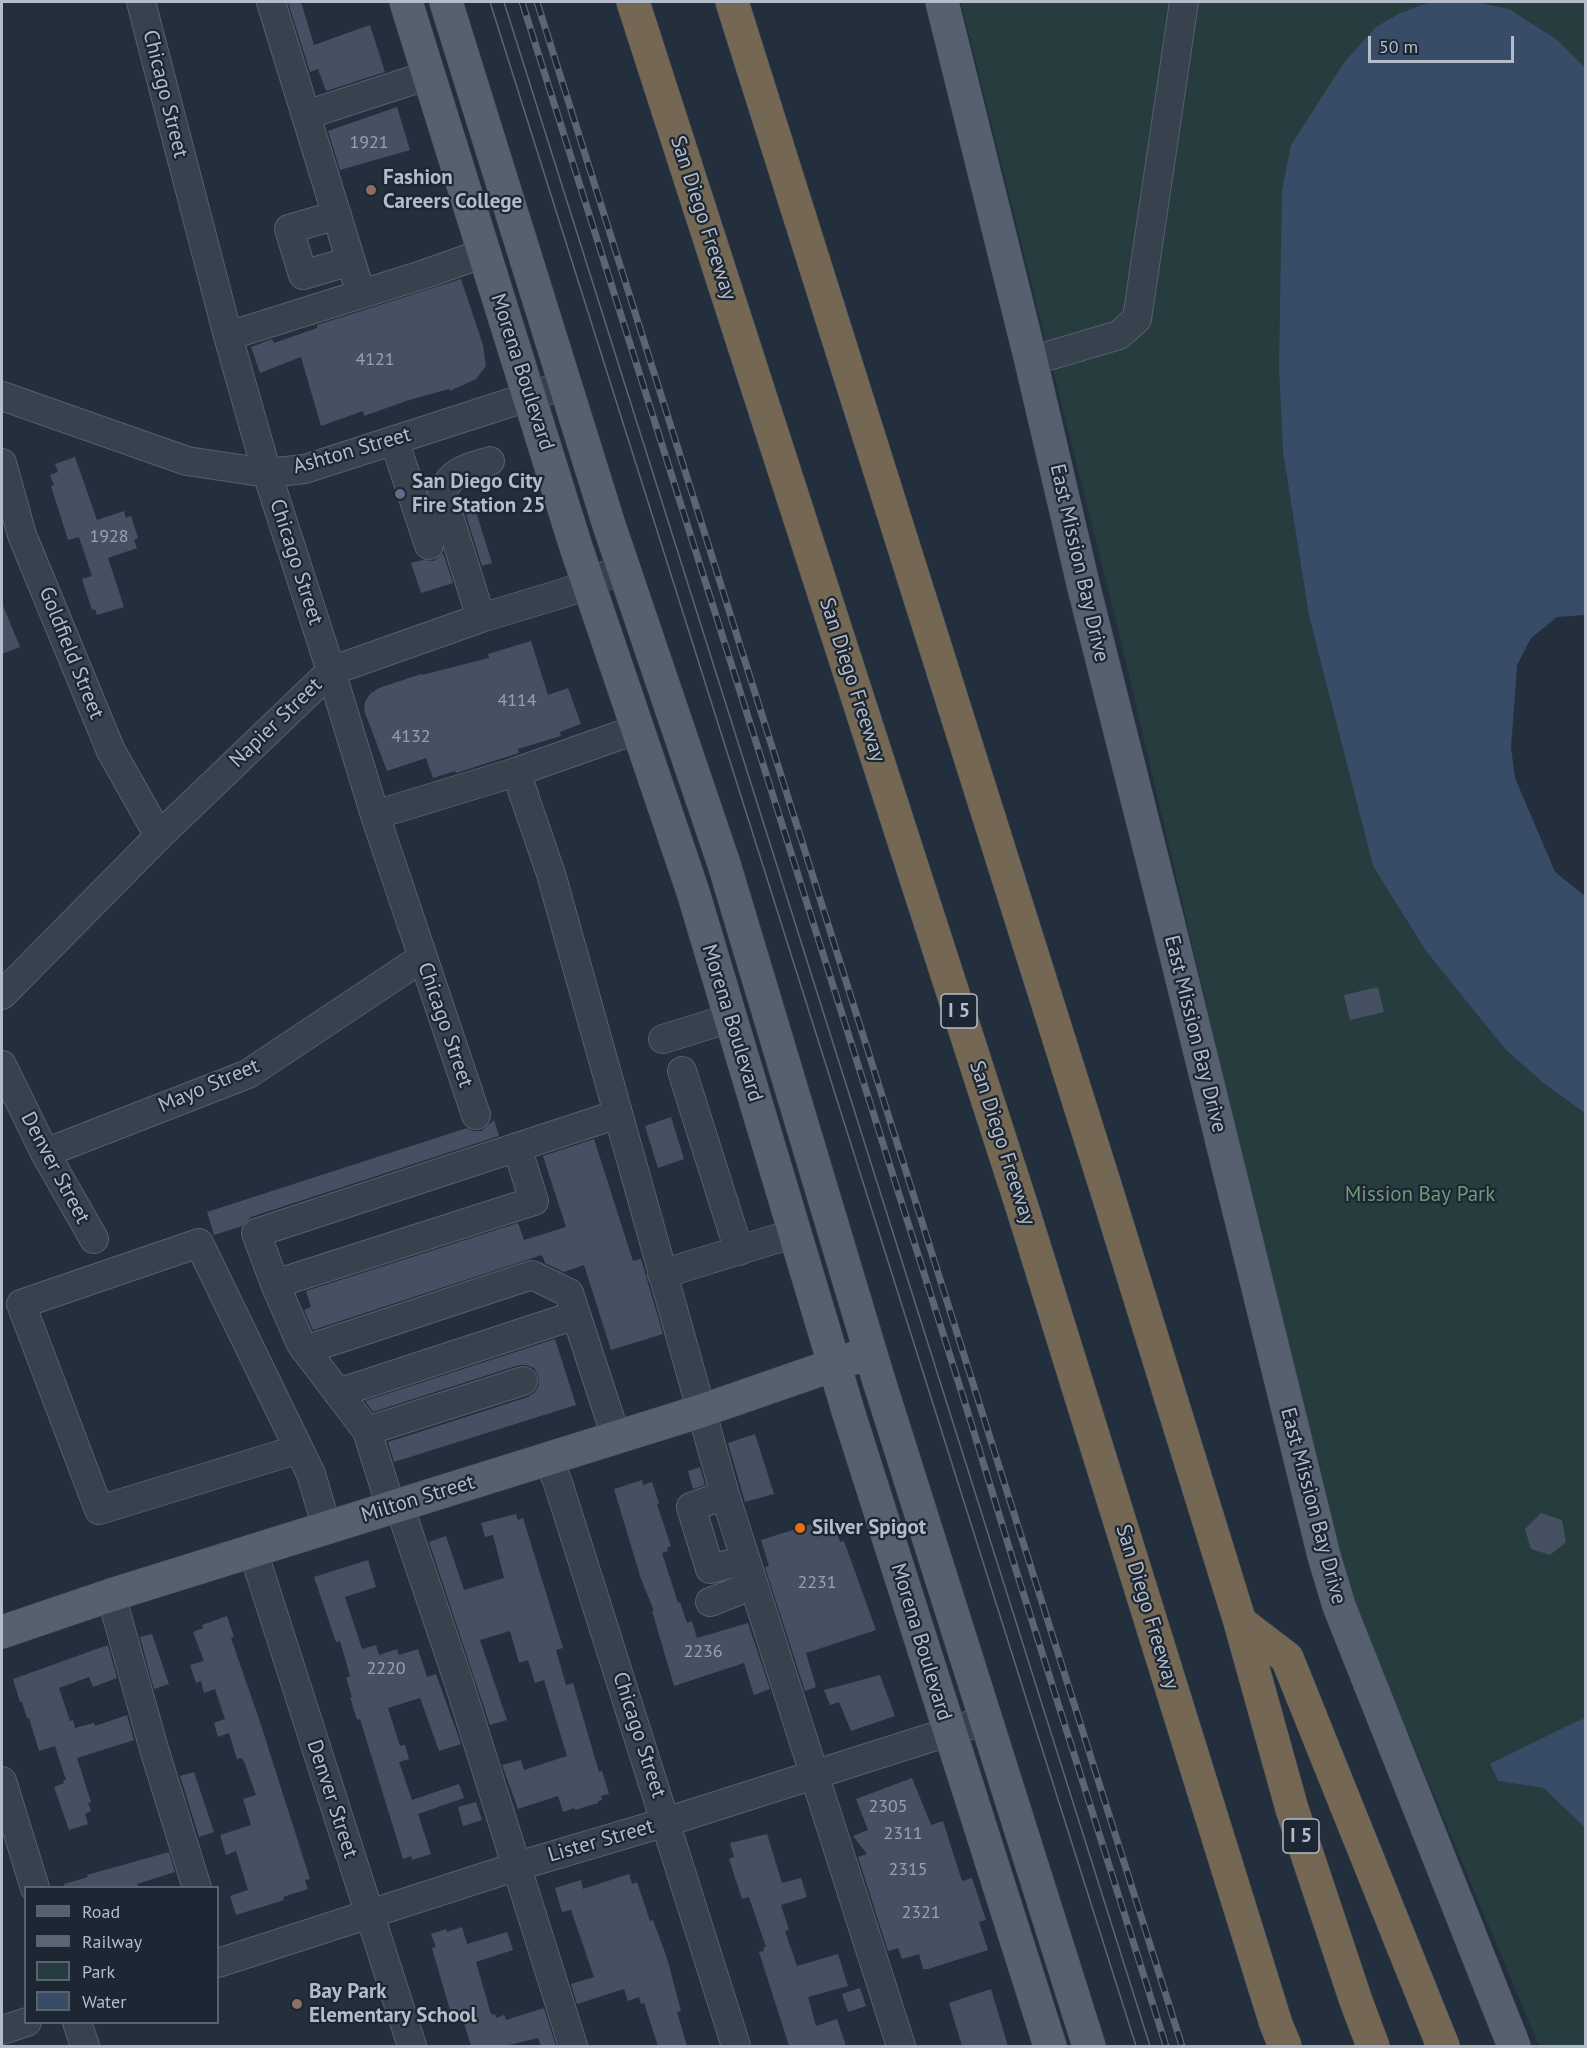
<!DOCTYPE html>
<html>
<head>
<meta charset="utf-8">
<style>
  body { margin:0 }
  #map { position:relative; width:1587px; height:2048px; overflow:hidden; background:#242f3e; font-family:"PT Sans",sans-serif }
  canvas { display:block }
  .frame { position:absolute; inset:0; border:3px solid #b4bcc9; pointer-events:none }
  .legend { position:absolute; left:24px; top:1886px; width:195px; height:138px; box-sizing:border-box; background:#1d2633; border:2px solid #59626f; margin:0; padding:8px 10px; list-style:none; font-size:18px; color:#b4bcc9 }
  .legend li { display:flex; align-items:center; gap:12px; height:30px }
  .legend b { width:30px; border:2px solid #59626f }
  .scale { position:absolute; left:1368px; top:36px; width:146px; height:27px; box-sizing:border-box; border:3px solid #b4bcc9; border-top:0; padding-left:8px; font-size:18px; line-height:21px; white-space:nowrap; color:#b4bcc9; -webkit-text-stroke:4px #1d2633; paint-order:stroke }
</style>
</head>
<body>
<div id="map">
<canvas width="1587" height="2048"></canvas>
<div class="frame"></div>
<ul class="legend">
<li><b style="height:8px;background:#56606e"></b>Road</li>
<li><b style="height:8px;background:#5a6575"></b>Railway</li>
<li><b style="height:16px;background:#263c3f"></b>Park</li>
<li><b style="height:16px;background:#394c67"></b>Water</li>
</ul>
<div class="scale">50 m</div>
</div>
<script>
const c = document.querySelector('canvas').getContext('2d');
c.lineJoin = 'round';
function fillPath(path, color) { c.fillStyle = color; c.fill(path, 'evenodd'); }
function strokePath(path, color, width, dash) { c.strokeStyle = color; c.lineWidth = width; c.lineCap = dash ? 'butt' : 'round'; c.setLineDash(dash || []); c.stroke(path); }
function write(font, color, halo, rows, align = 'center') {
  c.font = font + ' "PT Sans",sans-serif'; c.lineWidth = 4.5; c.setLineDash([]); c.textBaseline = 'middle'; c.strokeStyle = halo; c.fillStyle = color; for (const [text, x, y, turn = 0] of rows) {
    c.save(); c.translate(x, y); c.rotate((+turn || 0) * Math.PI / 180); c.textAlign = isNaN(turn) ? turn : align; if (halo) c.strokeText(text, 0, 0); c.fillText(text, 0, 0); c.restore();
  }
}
const green = new Path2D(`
  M961,2H1430L1400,13L1376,27L1345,61L1279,369L1283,452L1309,616L1373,866L1426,951L1505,1049L1542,1082L1585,1113V1718L1575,1722L1490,1765L1498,1781L1544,1788L1585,1828V2046H1539L1338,1565L1122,646Z
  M1475,2H1585V68L1556,39L1509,9Z`);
const water = new Path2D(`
  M1430,2H1475L1509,9L1556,39L1585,68V615L1557,617L1531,638L1517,665L1511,748L1515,778L1555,872L1585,896V1113L1542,1082L1505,1049L1426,951L1373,866L1309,616L1283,452L1279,369L1282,191L1291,145L1345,61L1376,27L1400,13Z
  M1585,1718H1586L1585,1828L1544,1788L1498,1781L1490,1764L1575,1722Z`);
const building = new Path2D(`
  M288,2H301L314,45L370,25L385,72L326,91L318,69L310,72Z
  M397,107L410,150L340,170L328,131Z
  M461,279L483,345L486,366L476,379L450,391L449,389L409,400L364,416L363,411L321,426L301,357L260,373L251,347L272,339L274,343L317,328V325Z
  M75,457L97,520L124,511L126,518L131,516L138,538L134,540L137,548L108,558L124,607L97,615L95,609L92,610L82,579L92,576L79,537L68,540L51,486L54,485L50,475L58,472L55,464Z
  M472,499L492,563L482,566L462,502Z
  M443,553L453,583L421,593L411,563L423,560L434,561Z
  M2,603L20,647L2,654Z
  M531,641L548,695L568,688L581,724L560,732L561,736L518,749L519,753L456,773L455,771L433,778L426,758L387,771L364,710L365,702L370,694L379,688L421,674L422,675L489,658L488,654Z
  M1378,987L1384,1012L1350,1020L1344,995Z
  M671,1117L684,1159L658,1168L645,1126Z
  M494,1120L499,1136L251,1217L242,1226L214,1235L207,1212L467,1128L473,1131H481Z
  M594,1139L633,1261L641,1259L663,1334L611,1350L584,1265L564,1272L545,1263L542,1255L313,1330L304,1310L311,1307L306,1291L518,1223L524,1240L566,1227L543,1156Z
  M555,1339L576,1405L394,1462L388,1442L528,1397L535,1392L539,1385L538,1375L534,1368L526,1365H519L373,1412L365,1401Z
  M755,1434L774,1494L745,1502L728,1443Z
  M700,1467L705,1485L693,1489L688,1471Z
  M642,1480L643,1485L652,1482L659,1503L657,1504L671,1546L667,1548L668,1551L662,1553L678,1603L680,1602L687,1623L692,1621L697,1638L748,1623L770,1689L754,1695L744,1663L674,1686L652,1611H654L641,1579L614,1489Z
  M1541,1513L1562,1520L1566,1542L1550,1555L1531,1549L1525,1529Z
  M516,1514L518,1520L523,1518L563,1648L556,1650L566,1685L573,1683L599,1772L602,1771L609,1794L601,1796L602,1800L598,1801V1803L575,1810L574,1808L563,1812L558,1796L518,1809L502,1765L521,1760L524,1770L567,1756L544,1680L535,1683L528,1660L519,1663L510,1631L480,1640L507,1720L490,1725L429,1542L446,1536L464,1590L504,1578L493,1535L485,1537L481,1523Z
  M831,1518L840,1542L844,1541L876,1630L806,1653L816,1687L805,1691L765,1567L769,1566L761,1540Z
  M368,1560L376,1587L345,1597L362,1649L376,1645L379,1655L397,1649L399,1655L418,1649L427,1677L436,1674L461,1744L439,1751L420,1698L388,1708L400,1746L405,1745L409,1759L399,1762L412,1800L459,1784L464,1798L418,1814L431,1854L412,1860L411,1856L403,1859L360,1719L357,1720L350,1697H352L346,1678L350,1676L340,1641L336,1642L314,1577Z
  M227,1616L234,1637L231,1638L260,1722L310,1879L305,1880L308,1889L283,1897L284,1900L236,1915L230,1896L248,1890L236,1851L226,1855L220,1835L251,1825L243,1799L256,1795L245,1764L242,1758L237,1759L229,1733L218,1737L214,1723L225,1719L215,1689L204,1693L201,1681L196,1683L190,1665L204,1661L193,1632L203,1628L202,1625Z
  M152,1634L169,1684L154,1689L140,1637Z
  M108,1645L117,1678L93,1687L89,1677L59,1688L70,1721L73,1720L75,1728L94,1723L95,1726L127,1715L134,1740L77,1758L91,1802L88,1803L91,1811L85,1814L88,1824L69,1830L54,1787L64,1783L63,1780H66L55,1746L39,1751L29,1718H27L22,1702H20L13,1679Z
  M880,1675L895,1716L851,1731L839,1702L830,1705L824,1690Z
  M194,1772L214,1832L199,1837L180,1776Z
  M912,1778L931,1825L943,1821L962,1881L972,1878L986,1920L979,1922L988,1950L928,1969H923L919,1954L902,1959L898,1948L888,1951L858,1857L867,1854L853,1836L868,1830L856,1799Z
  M476,1802L482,1820L463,1826L458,1807Z
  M767,1834L782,1883L801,1878L807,1897L781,1905L789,1930L785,1931L797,1966L838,1954L848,1986L808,1997L816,2026L837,2019L846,2046H789L759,1952L764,1951L763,1948L766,1947L749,1897L742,1899L729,1859L734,1857L730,1843Z
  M169,1852L175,1872L137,1884L138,1887H65L64,1884L88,1877L87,1875Z
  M629,1874L632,1884L637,1882L650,1921L653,1920L667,1958L681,2011L677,2012L687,2046H658L644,2003L641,2004L639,1997L628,2001L624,1989L577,2004L571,1984L594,1977L571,1910L562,1912L555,1888L581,1880L583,1889Z
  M462,1927L467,1944L507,1932L513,1950L476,1962L490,2011L492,2015L495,2014L496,2018L504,2015L506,2020L544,2008L556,2046H541L538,2038L505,2046H471L461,2014L452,2017L432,1948L436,1947L431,1934L446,1929L447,1932Z
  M860,1988L866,2006L848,2012L842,1994Z
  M991,1989L1008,2046H962L949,2003Z`);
const minor = new Path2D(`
  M141,2L228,336L267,473L331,671L375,815L476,1115
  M271,2L361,294
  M306,115L429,75
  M337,215L289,229L303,275L351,261
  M228,336L425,274L484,253
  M1031,361L1119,335L1137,319L1184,2
  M2,396L187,461L267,473L305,469L565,385
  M394,440L429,545
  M2,463L22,535L111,751L159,836
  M481,618L442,494C451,470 467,468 490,461
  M516,772L618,736L639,730
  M375,815L516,772L551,874L725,1495L901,2046
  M2,995L159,836L331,671L481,618L567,592L624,568
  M663,1039L731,1018
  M2,1065L45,1153L94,1239
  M682,1071L739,1251
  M517,1147L534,1201L275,1284L256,1233L618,1114
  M45,1153L248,1074L422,958
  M662,1274L795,1233
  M275,1284L301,1344L367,1431
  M305,1350L532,1275L569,1293L616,1437
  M338,1393L576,1315
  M299,1449L99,1510L21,1304L199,1243L311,1474L327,1528
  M548,1458L558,1483L736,2046
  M725,1495L691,1507L710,1569L745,1560
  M399,1505L460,1686L573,2046
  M391,1507L367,1431L523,1381
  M253,1551L412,2046
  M111,1595L154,1749L197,1888
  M710,1602L754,1585
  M2,1781L35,1888
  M218,1963L518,1866L666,1822L986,1720
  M77,2022L85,2046
  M2,2030L27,2022`);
const major = new Path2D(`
  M406,2L576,547L693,892L849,1414L1050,2046
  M446,2L609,525L724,864L879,1381L1089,2046
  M942,2L1031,361L1084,588L1166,914L1324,1556L1339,1606L1514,2046
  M2,1632L111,1595L701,1411L854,1358`);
const highway = new Path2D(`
  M633,2L1023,1210L1276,2024L1285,2046
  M732,2L1104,1182L1240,1622L1292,1809L1356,2001L1373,2046
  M1240,1622L1287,1658L1443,2046`);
const tram = new Path2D(`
  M490,2L1136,2046
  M504,2L1150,2046`);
const rail = new Path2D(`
  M522,2L965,1403L1016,1570L1166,2046
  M537,2L1182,2046`);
const markers = [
  [371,190,6,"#8d6e63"],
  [400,494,6,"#5c6f8a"],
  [800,1528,6,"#e8710a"],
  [297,2004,6,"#8d6e63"]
];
const numberNames = [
  ["1921",369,143],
  ["4121",375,360],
  ["1928",109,537],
  ["4114",517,701],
  ["4132",411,737],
  ["2231",817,1583],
  ["2236",703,1652],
  ["2220",386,1669],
  ["2305",888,1807],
  ["2311",903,1834],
  ["2315",908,1870],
  ["2321",921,1913]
];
const shields = [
  [959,1011,36],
  [1301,1836,36]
];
const shieldNames = [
  ["I 5",959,1011],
  ["I 5",1301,1836]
];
const streetNames = [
  ["Chicago Street",165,94,76],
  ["San Diego Freeway",703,218,72],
  ["Morena Boulevard",522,372,72],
  ["Ashton Street",352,451,-16],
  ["Chicago Street",296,562,72],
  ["East Mission Bay Drive",1079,563,77],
  ["Goldfield Street",71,653,68],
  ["San Diego Freeway",852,680,72],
  ["Napier Street",276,723,-44],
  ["Morena Boulevard",732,1023,73],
  ["Chicago Street",445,1025,71],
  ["East Mission Bay Drive",1195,1034,76],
  ["Mayo Street",209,1086,-23],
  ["San Diego Freeway",1002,1143,72],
  ["Denver Street",55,1168,62],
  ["Milton Street",418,1499,-17],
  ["East Mission Bay Drive",1313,1506,75],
  ["San Diego Freeway",1147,1607,73],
  ["Morena Boulevard",921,1642,73],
  ["Chicago Street",639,1735,72],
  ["Denver Street",332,1799,72],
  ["Lister Street",601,1841,-16]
];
const poiNames = [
  ["Fashion",383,178],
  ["Careers College",383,202],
  ["San Diego City",412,482],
  ["Fire Station 25",412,506],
  ["Silver Spigot",812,1528],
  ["Bay Park",309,1992],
  ["Elementary School",309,2016]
];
const parkNames = [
  ["Mission Bay Park",1420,1195]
];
fillPath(green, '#263c3f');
fillPath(water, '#394c67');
fillPath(building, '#455162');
strokePath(minor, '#565f6c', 30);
strokePath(major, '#414a57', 34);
strokePath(highway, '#434c59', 34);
strokePath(minor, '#38414e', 28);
strokePath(major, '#56606e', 33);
strokePath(highway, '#746855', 33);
strokePath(tram, '#5a6575', 1.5);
strokePath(rail, '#5a6575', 7);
strokePath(rail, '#1d2633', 4.5, [14]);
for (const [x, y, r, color] of markers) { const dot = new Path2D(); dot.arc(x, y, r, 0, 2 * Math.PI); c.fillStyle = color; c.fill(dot); strokePath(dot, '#1d2633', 2); }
write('18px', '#98a1af', null, numberNames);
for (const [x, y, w] of shields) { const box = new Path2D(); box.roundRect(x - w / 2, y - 17, w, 34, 4.5); c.fillStyle = '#1d2633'; c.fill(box); strokePath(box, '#b4bcc9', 1.5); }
write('bold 20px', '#b4bcc9', null, shieldNames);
write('21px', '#b4bcc9', '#1d2633', streetNames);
write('bold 21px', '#b4bcc9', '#1d2633', poiNames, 'left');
write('21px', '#6b9a76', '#1d2633', parkNames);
</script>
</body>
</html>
